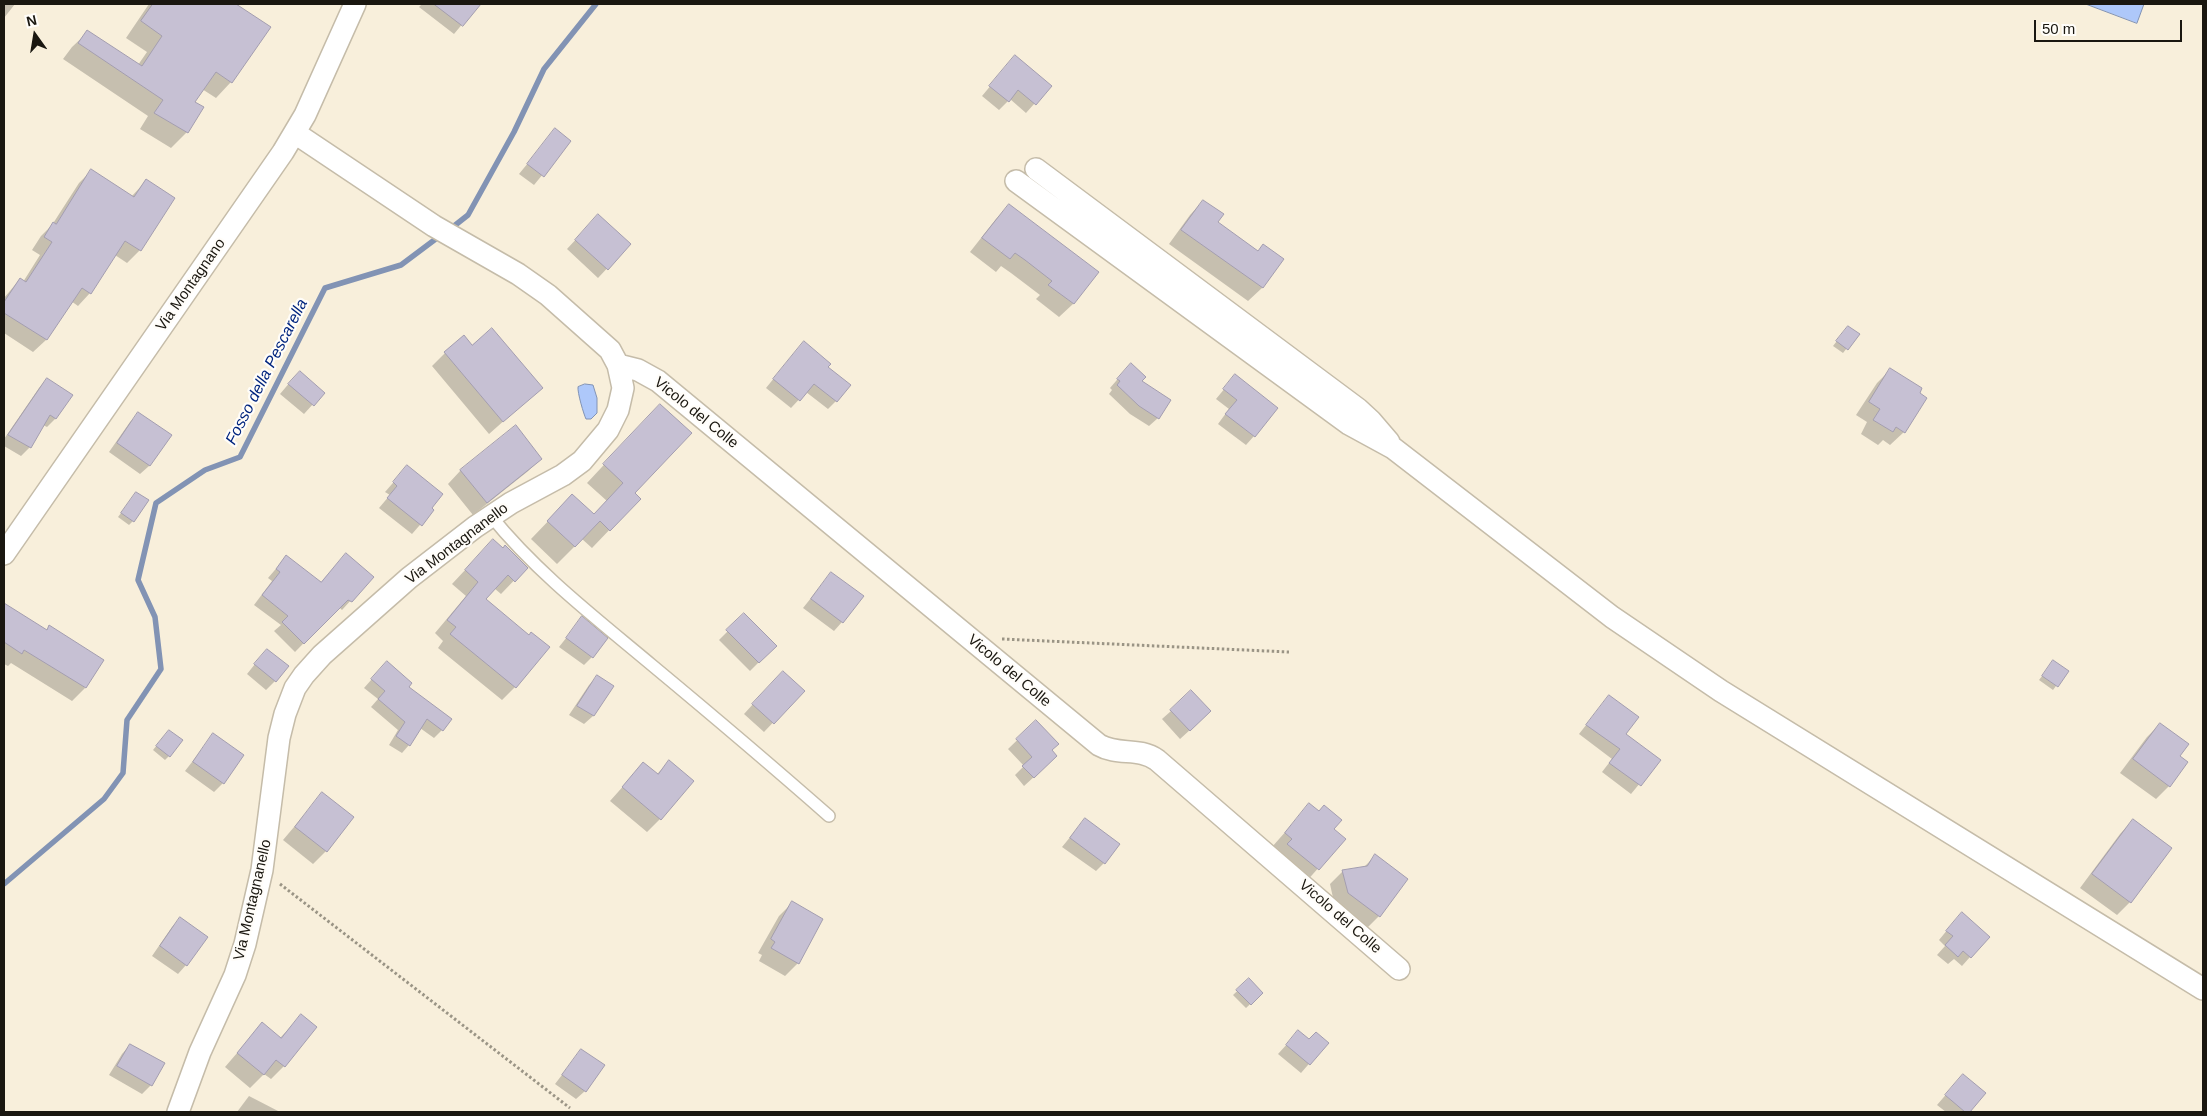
<!DOCTYPE html>
<html>
<head>
<meta charset="utf-8">
<style>
  body { margin:0 }
  #map { position:relative; width:2207px; height:1116px; overflow:hidden; background:#f8efdb; font-family:Helvetica,sans-serif }
  canvas { display:block }
  .frame { position:absolute; inset:0; border:5px solid #1a1710; pointer-events:none }
  .north { position:absolute; left:10px; top:10px; width:50px; height:50px; -webkit-text-stroke:4px #fffdf9; paint-order:stroke; rotate:347deg; font-size:14px; font-weight:700; line-height:20px; text-align:center; color:#1a1710 }
  .north::after { content:''; display:block; margin:auto; width:18px; height:22px; background:#1a1710; clip-path:polygon(50% 0,100% 100%,50% 72%,0 100%) }
  .scale { position:absolute; left:2034px; top:20px; width:148px; height:22px; box-sizing:border-box; border:2px solid #1a1710; border-top:0; padding-left:6px; font-size:15px; line-height:18px; white-space:nowrap; color:#1a1710; -webkit-text-stroke:4px #fffdf9; paint-order:stroke }
</style>
</head>
<body>
<div id="map">
<canvas width="2207" height="1116"></canvas>
<div class="frame"></div>
<div class="north">N</div>
<div class="scale">50 m</div>
</div>
<script>
const c = document.querySelector('canvas').getContext('2d');
c.lineJoin = 'round';
function fillPath(path, color) { c.fillStyle = color; c.fill(path, 'evenodd'); }
function strokePath(path, color, width, dash) { c.strokeStyle = color; c.lineWidth = width; c.lineCap = dash ? 'butt' : 'round'; c.setLineDash(dash || []); c.stroke(path); }
function write(font, color, halo, rows, align = 'center') {
  c.font = font + ' Helvetica,sans-serif'; c.lineWidth = 4.5; c.setLineDash([]); c.textBaseline = 'middle'; c.strokeStyle = halo; c.fillStyle = color; for (const [text, x, y, turn = 0] of rows) {
    c.save(); c.translate(x, y); c.rotate((+turn || 0) * Math.PI / 180); c.textAlign = isNaN(turn) ? turn : align; if (halo) c.strokeText(text, 0, 0); c.fillText(text, 0, 0); c.restore();
  }
}
const water = new Path2D(`
  M2086,4H2144L2137,23Z
  M585,384L593,385L597,398V413L591,419H586C584,415 577,392 578,387Z`);
const shadow = new Path2D(`
  M4,4H15L4,18Z
  M149,4H234L269,28L231,82L216,98L202,89L194,102L187,132L171,148L140,129L148,116L63,59L72,47L88,32L138,65L147,52L126,38Z
  M422,4H479L454,34L419,7Z
  M1007,66L1050,86L1026,113L1010,99L999,110L982,96Z
  M555,130L570,141L534,185L519,174Z
  M91,171L131,197L146,181L140,250L127,263L115,255L90,293L78,306L71,301L46,340L33,352L4,333V298L20,279L23,282L40,255L32,250L41,236L52,225L79,183Z
  M1203,201L1216,222L1257,252L1263,246L1282,260L1262,288L1248,301L1169,244L1190,215Z
  M1009,205L1097,272L1073,304L1059,317L1036,299L1040,295L1011,273L1001,266L996,272L970,252L996,219Z
  M590,224L630,244L598,278L567,249Z
  M1848,327L1858,334L1843,353L1833,346Z
  M471,347L541,388L489,434L432,366L445,353Z
  M796,351L826,367L836,401L828,409L806,392L791,408L766,388Z
  M1890,370L1904,432L1890,445L1883,440L1878,445L1861,434L1867,422L1856,415L1877,383Z
  M1122,374L1140,382L1158,418L1149,426L1130,414L1109,394L1112,390L1110,388Z
  M1235,376L1254,436L1246,445L1218,424L1229,409L1216,399Z
  M47,379L71,395L55,419L47,427L43,425L30,447L21,456L4,446V439L39,388Z
  M291,381L323,393L304,414L280,394Z
  M139,414L170,436L149,466L140,474L109,452L130,422Z
  M643,423L633,493L639,499L592,548L582,539L557,564L531,539L555,514L593,515L607,501L587,483Z
  M541,459L527,472L473,515L448,484L461,470Z
  M399,476L433,510L412,534L379,508L390,495L385,492Z
  M136,493L133,521L129,525L118,517Z
  M480,554L526,568L501,594L494,588L484,599L515,687L502,700L438,648L443,641L435,633L466,596L452,584Z
  M286,557L320,583L372,577L342,610L339,607L295,652L274,631L281,625L254,605L272,581L268,578Z
  M831,573L842,622L834,631L803,608Z
  M4,605L46,631L49,627L85,688L72,701L11,663L8,666L4,664Z
  M744,615L775,646L750,671L719,640Z
  M582,618L592,657L584,665L559,647Z
  M259,659L275,681L266,690L247,674Z
  M2053,662L2067,671L2053,690L2039,680Z
  M379,671L407,687L442,730L434,738L420,728L409,745L402,753L389,745L398,730L371,707L378,699L364,688Z
  M597,677L612,686L593,716L584,724L569,715L589,685Z
  M774,681L803,691L764,732L744,714Z
  M1609,696L1624,734L1659,760L1631,794L1602,772L1612,759L1579,734Z
  M1171,711L1201,720L1180,739L1162,719Z
  M1036,722L1050,751L1047,765L1024,786L1015,775L1024,766L1008,749Z
  M2160,724L2178,756L2169,786L2156,799L2120,773L2147,737Z
  M165,735L169,756L165,760L153,750Z
  M213,735L223,783L214,792L185,771Z
  M669,762L660,819L647,832L610,801L643,764L656,775Z
  M322,794L326,851L313,864L283,840Z
  M1309,805L1344,839L1305,883L1272,847Z
  M1085,819L1104,863L1096,871L1062,847Z
  M2133,820L2130,902L2117,915L2080,888L2120,834Z
  M1375,856L1379,916L1366,929L1335,907L1330,884L1343,871L1363,868Z
  M792,903L798,963L785,976L759,961L762,955L758,953L779,916Z
  M180,919L186,965L178,974L152,956L172,927Z
  M1953,923L1970,957L1962,966L1954,959L1948,964L1937,955L1945,946L1939,940Z
  M1249,980L1262,993L1246,1008L1233,995Z
  M301,1016L284,1066L271,1079L264,1074L250,1088L225,1067L262,1024L280,1038Z
  M1298,1032L1309,1041L1327,1043L1301,1073L1278,1054Z
  M130,1045L151,1085L142,1094L109,1075L122,1054Z
  M581,1050L585,1091L576,1099L555,1084Z
  M1955,1084L1985,1093L1968,1112H1946L1937,1105Z
  M249,1096L280,1112H237Z`);
const stream = new Path2D(`
  M449,230L468,215L514,132L544,69L596,4
  M4,884L104,799L123,773L127,720L161,669L155,617L138,580L156,503L205,470L240,457L325,288L401,265L441,235`);
const building = new Path2D(`
  M153,4H236L271,27L232,83L216,72L195,102L204,107L188,133L154,113L163,100L78,43L87,30L142,66L162,36L141,21Z
  M434,4H481L463,26Z
  M1015,55L1052,86L1036,105L1018,90L1009,102L989,86Z
  M555,128L571,141L544,177L527,164Z
  M91,169L134,197L146,179L175,198L141,251L125,241L91,294L82,288L47,340L4,313V302L20,278L26,282L52,242L44,237L53,222L56,224Z
  M1203,200L1224,214L1218,222L1258,251L1263,244L1284,259L1263,288L1181,230Z
  M1009,204L1099,272L1074,304L1048,285L1052,281L1025,260L1015,253L1010,259L982,238Z
  M598,214L631,244L608,270L575,240Z
  M1848,326L1860,334L1848,350L1836,341Z
  M492,328L543,388L503,422L444,352L464,335L472,345Z
  M804,341L831,364L828,367L851,385L837,402L814,384L800,401L773,379Z
  M1131,363L1146,377L1142,381L1171,400L1159,419L1139,406L1117,385L1120,381L1117,379Z
  M1890,368L1922,388L1920,393L1927,398L1905,433L1896,427L1893,432L1873,420L1880,409L1869,402Z
  M300,371L325,393L314,406L288,384Z
  M1235,374L1278,408L1255,437L1225,414L1237,400L1223,389Z
  M47,378L73,395L56,419L50,415L31,448L8,435Z
  M660,404L692,433L635,493L641,499L610,531L600,521L575,547L547,521L572,494L594,514L623,483L603,464Z
  M138,412L172,435L150,466L117,443Z
  M516,425L542,459L487,503L460,470Z
  M407,465L443,494L432,508L434,510L422,526L387,498L397,486L393,482Z
  M136,492L149,500L134,522L121,513Z
  M493,539L503,548L505,545L528,568L515,582L508,575L486,599L529,635L531,632L550,647L516,688L450,634L456,627L447,620L478,582L465,570Z
  M346,553L374,577L352,602L348,600L304,644L282,622L288,616L262,595L280,572L276,569L286,555L321,582Z
  M831,572L864,596L843,623L811,599Z
  M4,603L47,630L49,625L104,660L86,688L24,650L22,654L4,642Z
  M744,613L777,646L759,663L726,630Z
  M582,616L608,638L593,658L566,638Z
  M267,649L289,666L276,682L254,664Z
  M2053,660L2069,671L2058,687L2042,676Z
  M387,661L412,683L409,687L452,719L443,731L427,719L410,746L396,736L405,722L378,699L385,691L371,679Z
  M783,671L805,691L774,724L752,704Z
  M597,675L614,686L594,716L577,706Z
  M1191,690L1211,711L1190,731L1170,710Z
  M1609,695L1639,717L1626,734L1661,760L1641,786L1609,763L1620,749L1586,725Z
  M1036,720L1059,744L1052,750L1057,756L1034,778L1022,766L1032,757L1016,739Z
  M2160,723L2189,744L2180,756L2188,762L2170,787L2133,759Z
  M169,730L183,740L170,757L156,746Z
  M213,733L244,755L224,784L193,762Z
  M669,760L694,781L661,820L622,787L643,762L658,774Z
  M322,792L354,817L327,852L295,827Z
  M1309,803L1319,811L1324,805L1342,820L1334,829L1346,839L1319,870L1287,844L1292,839L1285,833Z
  M1085,818L1120,844L1105,864L1070,838Z
  M2133,819L2172,848L2131,903L2092,874Z
  M1375,854L1408,879L1380,917L1348,893L1342,870L1367,866Z
  M792,901L823,919L799,964L771,948L775,942L771,939Z
  M1962,912L1990,937L1971,958L1963,951L1958,957L1945,945L1953,936L1946,931Z
  M180,917L208,937L187,966L160,946Z
  M1249,978L1263,993L1251,1005L1236,990Z
  M301,1014L317,1027L285,1067L276,1060L264,1075L237,1053L262,1022L281,1038Z
  M1298,1030L1309,1039L1316,1032L1329,1043L1310,1065L1286,1045Z
  M130,1044L165,1063L152,1086L117,1066Z
  M581,1049L605,1065L586,1092L562,1075Z
  M1963,1074L1986,1093L1970,1112H1965L1945,1095Z`);
const path = new Path2D(`
  M1002,639L1289,652
  M280,884L570,1108`);
const service = new Path2D(`
  M491,516C537,573 597,619 653,666C712,715 771,765 829,816`);
const minor = new Path2D(`
  M1036,169L1358,409L1371,421L1389,442
  M1016,181L1349,424L1393,448L1612,617L1721,691L2203,989
  M618,365L638,370L658,381L1099,745C1118,756 1139,747 1157,760L1399,969
  M4,554L283,152L305,115L355,4
  M178,1112L200,1052L235,975L245,944L262,870L279,738L285,714L295,688L304,675L322,655L409,578L475,527L511,503L563,475L582,461L608,430L618,410L623,388L618,365L610,350L548,295L518,274L434,226L295,133`);
const streetNames = [
  ["Via Montagnano",191,285,-55],
  ["Vicolo del Colle",696,413,39],
  ["Via Montagnanello",457,544,-37],
  ["Vicolo del Colle",1009,671,40],
  ["Via Montagnanello",253,900,-77],
  ["Vicolo del Colle",1340,917,41]
];
const waterNames = [
  ["Fosso della Pescarella",267,372,-63]
];
fillPath(water, '#aec8fa');
strokePath(water, '#8293b4', 1);
fillPath(shadow, '#0003');
strokePath(stream, '#8293b4', 5.5);
fillPath(building, '#c6c0d3');
strokePath(building, '#a39daf', 1);
strokePath(service, '#c5bca9', 14);
strokePath(minor, '#c5bca9', 24);
strokePath(path, '#9a9485', 3, [2.5, 2.5]);
strokePath(service, '#fff', 11);
strokePath(minor, '#fff', 21);
write('15px', '#1a1710', '#fffdf9', streetNames);
write('italic 16px', '#00247e', '#fffdf9', waterNames);
</script>
</body>
</html>
